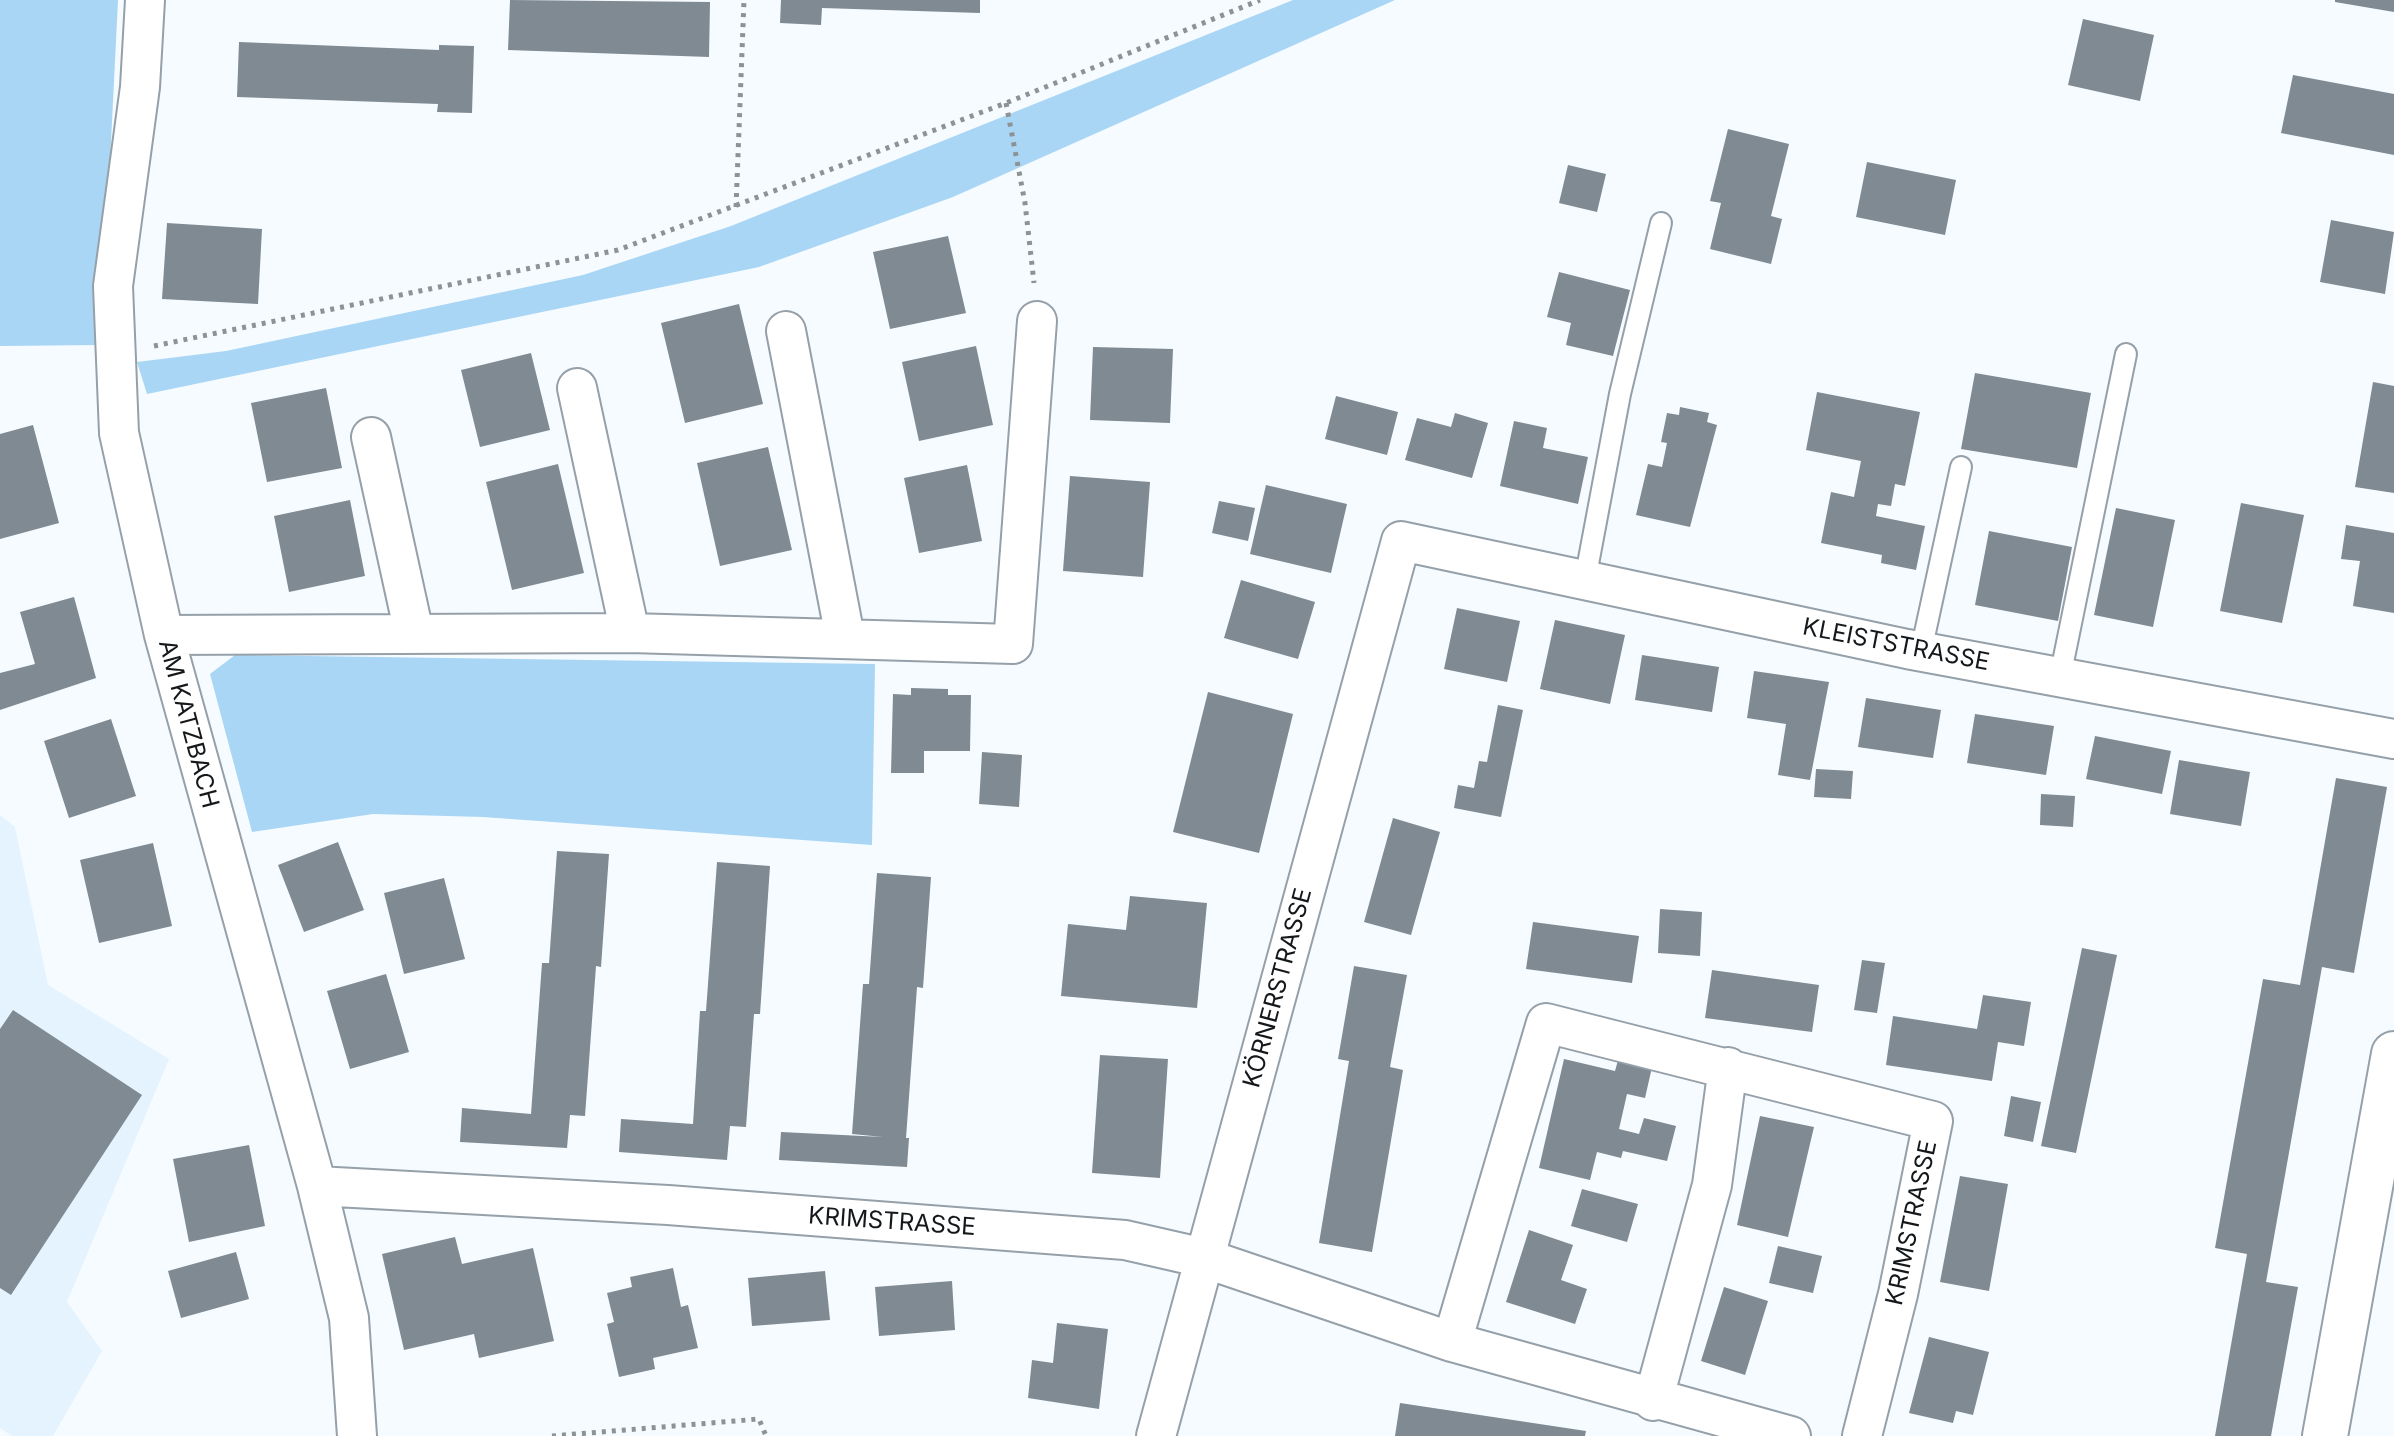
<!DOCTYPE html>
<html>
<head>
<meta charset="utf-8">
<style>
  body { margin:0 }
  canvas { display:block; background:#f6fbff }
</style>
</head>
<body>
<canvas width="2394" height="1436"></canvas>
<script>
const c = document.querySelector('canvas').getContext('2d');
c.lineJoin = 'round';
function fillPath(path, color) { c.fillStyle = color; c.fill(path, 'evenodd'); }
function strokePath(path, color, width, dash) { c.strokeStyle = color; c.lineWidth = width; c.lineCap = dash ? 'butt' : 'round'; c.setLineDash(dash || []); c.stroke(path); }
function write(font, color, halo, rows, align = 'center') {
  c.font = font + ' Inter,sans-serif'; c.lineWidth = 6; c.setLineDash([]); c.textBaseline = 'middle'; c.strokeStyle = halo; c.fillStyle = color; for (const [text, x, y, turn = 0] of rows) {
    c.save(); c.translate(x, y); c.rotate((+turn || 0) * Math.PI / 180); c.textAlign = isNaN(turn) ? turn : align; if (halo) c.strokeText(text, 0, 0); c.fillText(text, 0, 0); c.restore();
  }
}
const built = new Path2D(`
  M0,815L15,827L48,985L169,1059L67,1302L102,1351L53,1436H12L0,1428Z`);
const green = new Path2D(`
  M0,0H118L101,345L0,346Z
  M1293,0H1395L953,197L759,267L147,394L137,362L226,351L583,275L731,226Z
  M235,655L875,664L872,845L483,817L373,814L252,832L210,674Z`);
const building = new Path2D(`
  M510,0L710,2L709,57L508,50Z
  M781,0H980V13L822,8L821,25L780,23Z
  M2335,0H2394V12L2335,2Z
  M2083,19L2154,35L2140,101L2068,85Z
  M239,42L439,50V45L474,46L472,113L437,112L438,104L237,97Z
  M2293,75L2394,94V155L2281,133Z
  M1728,129L1789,144L1771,216L1782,219L1771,264L1710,249L1721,203L1710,201Z
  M1867,162L1956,180L1945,235L1856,217Z
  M1568,165L1606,174L1597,212L1559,203Z
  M2331,220L2394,232L2385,294L2320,282Z
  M167,223L262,229L258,304L162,299Z
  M948,236L966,313L890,329L873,252Z
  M1559,272L1630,290L1613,356L1566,345L1571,323L1547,317Z
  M739,304L763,404L685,423L661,323Z
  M976,346L993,425L919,441L902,362Z
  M1093,347L1173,349L1170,423L1090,420Z
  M531,353L550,430L480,447L461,370Z
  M1975,373L2091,393L2077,468L1961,449Z
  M2373,382L2394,386V493L2355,487Z
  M326,388L342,468L267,482L251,403Z
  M1817,392L1920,412L1905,486L1895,484L1891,506L1878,504L1876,516L1925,526L1916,570L1881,563L1882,555L1821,543L1831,492L1854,497L1861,461L1806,450Z
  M1336,396L1398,412L1387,455L1325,439Z
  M1680,407L1709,413L1707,422L1717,425L1690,527L1636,515L1648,464L1662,467L1667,443L1661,442L1667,413L1679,415Z
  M1455,413L1488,423L1472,478L1405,460L1417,418L1451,427Z
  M1514,421L1547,428L1543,448L1588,457L1578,504L1500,486Z
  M33,425L59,523L0,539V434Z
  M768,447L792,550L720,566L697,463Z
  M558,464L584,573L512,590L486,482Z
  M967,465L982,541L919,553L904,478Z
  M1070,476L1150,482L1143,577L1063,571Z
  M1266,485L1347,504L1331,573L1250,554Z
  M350,500L365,576L289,592L274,516Z
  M1219,501L1255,508L1248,541L1212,533Z
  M2241,503L2304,515L2282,623L2220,611Z
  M2116,508L2175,520L2153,627L2094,615Z
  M2346,525L2394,533V613L2353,606L2360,561L2341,559Z
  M1989,531L2072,547L2058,621L1975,605Z
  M1241,580L1315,602L1298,659L1224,638Z
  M74,597L96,678L0,710V673L35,664L20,612Z
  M1457,608L1520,621L1507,682L1444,669Z
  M1555,620L1625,635L1610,704L1540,689Z
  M1642,655L1719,667L1712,712L1635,700Z
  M1754,671L1829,682L1810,780L1778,775L1786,724L1747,718Z
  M911,688L948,689V695H971L970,751H924V773H891L893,694L911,695Z
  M1208,692L1293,714L1259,853L1173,832Z
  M1866,698L1941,710L1933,758L1858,747Z
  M1498,705L1523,710L1501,817L1454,808L1458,785L1474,788L1479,761L1487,762Z
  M1975,714L2054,726L2046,775L1967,763Z
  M111,719L136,796L69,818L44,741Z
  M2095,736L2171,751L2162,794L2086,779Z
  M982,752L1022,755L1019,807L979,804Z
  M2179,760L2250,772L2241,826L2170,814Z
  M1816,769L1853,771L1851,799L1814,797Z
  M2336,778L2387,787L2354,973L2322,967L2309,1040L2266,1282L2298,1287L2271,1436H2215L2247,1254L2215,1248L2263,979L2300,985Z
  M2041,794L2075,796L2073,827L2040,825Z
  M1393,818L1440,832L1411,935L1364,922Z
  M338,842L364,910L304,932L278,865Z
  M153,843L172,926L99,943L80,860Z
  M557,851L609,854L601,967L596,966L585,1116L570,1115L567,1148L460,1142L462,1108L531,1114L542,963H549Z
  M717,862L770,866L760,1014H754L746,1127L730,1126L727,1160L619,1152L621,1119L693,1124L700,1011H706Z
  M877,873L931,877L923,988L917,987L906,1138H909L907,1167L779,1160L781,1132L883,1137L852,1134L863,984H869Z
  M444,878L465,959L404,974L384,893Z
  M1130,896L1207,903L1197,1008L1061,996L1068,924L1126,930Z
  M1660,909L1702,912L1700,956L1658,953Z
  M1533,922L1639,936L1632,983L1526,969Z
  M2082,948L2117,955L2076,1153L2041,1146Z
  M1862,960L1885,963L1877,1013L1854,1010Z
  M1354,966L1407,975L1390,1067L1403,1070L1372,1252L1319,1243L1349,1061L1338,1059Z
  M1712,970L1819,985L1812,1032L1705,1018Z
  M386,974L409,1052L350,1069L327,991Z
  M1983,995L2031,1002L2024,1046L1998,1042L1992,1081L1886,1065L1893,1016L1977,1029Z
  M13,1010L142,1095L11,1295L0,1288V1029Z
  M1622,1046L1655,1054L1645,1098L1627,1094L1619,1129L1639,1134L1644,1118L1676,1126L1667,1161L1623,1151L1621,1158L1597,1152L1590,1180L1539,1168L1564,1059L1615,1071Z
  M1100,1055L1168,1059L1160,1178L1092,1173Z
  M2011,1096L2041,1102L2033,1142L2004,1136Z
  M1760,1116L1814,1127L1788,1237L1737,1225Z
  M249,1145L265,1226L189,1242L173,1159Z
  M1960,1176L2008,1184L1989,1291L1940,1282Z
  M1582,1189L1638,1204L1627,1242L1571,1226Z
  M1529,1230L1573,1245L1561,1280L1587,1289L1575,1324L1506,1302Z
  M455,1237L462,1264L533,1248L554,1341L479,1358L474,1334L404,1350L382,1254Z
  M1778,1246L1822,1256L1813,1293L1769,1283Z
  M236,1252L249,1299L181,1318L168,1271Z
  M673,1268L681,1307L688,1305L698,1348L653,1358L655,1369L619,1377L607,1324L614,1322L607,1293L632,1287L630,1277Z
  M825,1271L830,1320L752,1326L748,1278Z
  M952,1281L955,1330L879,1336L875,1287Z
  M1724,1287L1768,1301L1745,1375L1701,1361Z
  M1057,1323L1108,1329L1099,1409L1028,1398L1032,1360L1053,1363Z
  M1929,1337L1989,1352L1973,1415L1956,1411L1953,1423L1909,1413Z
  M1400,1403L1586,1431L1585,1436H1395Z`);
const path = new Path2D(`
  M1006,103L1025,203L1034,283
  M736,207L744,0
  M154,346L618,250L1006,103L1260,0
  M552,1436L759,1419L766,1436`);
const lane = new Path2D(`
  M1585,580L1620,394L1661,223
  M1921,651L1961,467
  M2060,677L2126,354`);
const street = new Path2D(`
  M145,0L140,87L113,286L119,433L164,635L317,1186L349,1318L357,1436
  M786,331L845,637
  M577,388L630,633
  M371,437L414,633
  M164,635L630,633L1013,644L1037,321
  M317,1186L668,1205L1125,1240L1204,1258L1452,1342L1791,1436
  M1452,1342L1546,1023L1933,1121L1898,1294L1862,1436
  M1653,1401L1712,1185L1728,1067
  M1156,1436L1401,541L1907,649L2394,739`);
const secondary = new Path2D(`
  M2325,1436L2394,1054`);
const streetNames = [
  ["KLEISTSTRASSE",1896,645,11],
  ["AM KATZBACH",188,724,75],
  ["KÖRNERSTRASSE",1278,988,-75],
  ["KRIMSTRASSE",892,1222,4],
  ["KRIMSTRASSE",1912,1223,-78]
];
fillPath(built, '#e4f3fe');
fillPath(green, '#aad6f6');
fillPath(building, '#7f8a92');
strokePath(lane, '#95a0a9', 24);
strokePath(street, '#95a0a9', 42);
strokePath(secondary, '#95a0a9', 48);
strokePath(path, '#8d9295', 5, [4, 6]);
strokePath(lane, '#fff', 20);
strokePath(street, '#fff', 38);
strokePath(secondary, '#fff', 44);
write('24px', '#14181b', '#fff', streetNames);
</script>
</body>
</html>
